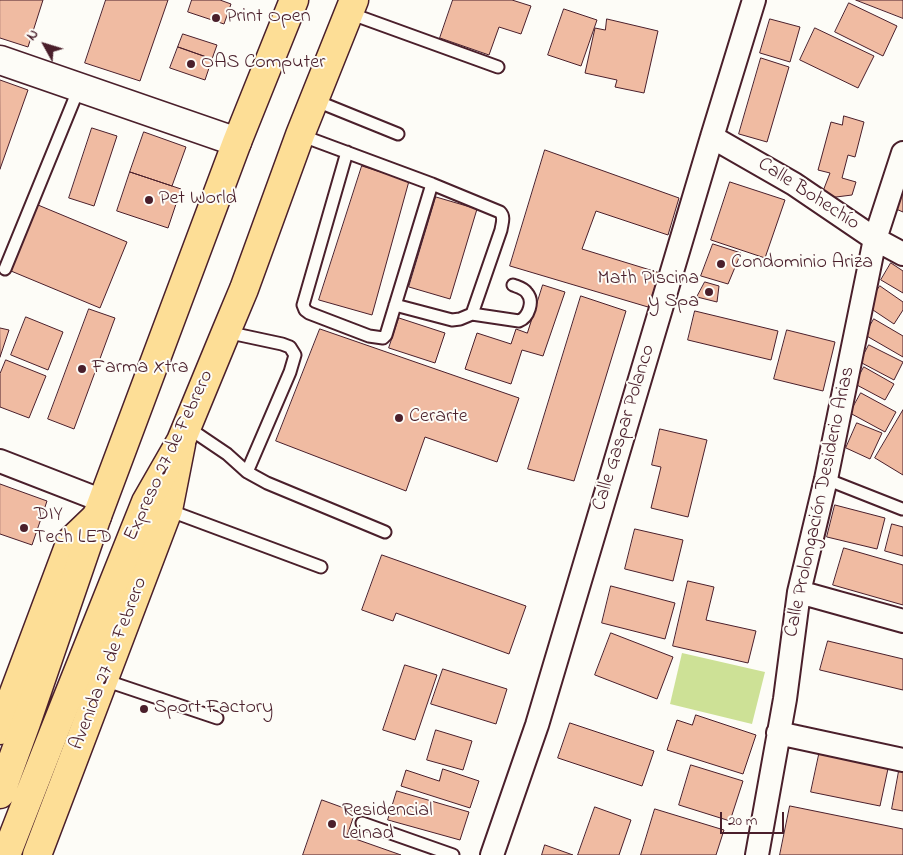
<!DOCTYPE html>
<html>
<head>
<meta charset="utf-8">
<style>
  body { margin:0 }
  #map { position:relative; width:903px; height:855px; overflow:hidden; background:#fdfcf7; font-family:"Indie Flower",sans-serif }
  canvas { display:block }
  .north { position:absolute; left:20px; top:20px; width:50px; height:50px; -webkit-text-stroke:4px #fdfcf7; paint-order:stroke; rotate:309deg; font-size:14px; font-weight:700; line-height:20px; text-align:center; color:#4a1f2b }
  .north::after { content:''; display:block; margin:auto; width:18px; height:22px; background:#4a1f2b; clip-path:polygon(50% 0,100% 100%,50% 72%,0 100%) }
  .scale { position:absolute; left:720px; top:812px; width:64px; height:22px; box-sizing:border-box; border:2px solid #4a1f2b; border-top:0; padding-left:6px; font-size:15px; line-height:18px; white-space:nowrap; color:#4a1f2b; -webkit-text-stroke:4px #fdfcf7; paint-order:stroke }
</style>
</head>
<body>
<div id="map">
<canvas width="903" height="855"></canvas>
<div class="north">N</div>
<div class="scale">20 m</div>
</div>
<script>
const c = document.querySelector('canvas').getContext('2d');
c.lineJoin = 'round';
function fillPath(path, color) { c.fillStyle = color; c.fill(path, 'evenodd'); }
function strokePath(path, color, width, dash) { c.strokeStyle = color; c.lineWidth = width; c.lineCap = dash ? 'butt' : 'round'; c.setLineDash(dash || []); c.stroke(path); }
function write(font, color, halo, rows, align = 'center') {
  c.font = font + ' "Indie Flower",sans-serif'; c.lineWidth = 4; c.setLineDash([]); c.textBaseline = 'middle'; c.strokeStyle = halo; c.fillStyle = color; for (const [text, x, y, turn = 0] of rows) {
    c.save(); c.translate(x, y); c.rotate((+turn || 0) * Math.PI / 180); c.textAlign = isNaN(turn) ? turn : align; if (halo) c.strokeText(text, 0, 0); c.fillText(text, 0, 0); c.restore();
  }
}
const green = new Path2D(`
  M682,653L765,672L752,724L670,704Z`);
const building = new Path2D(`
  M0,0H43L28,47L0,38Z
  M106,0H168L140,81L85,63Z
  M192,0H220L231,4L224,24L188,12Z
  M453,0H512L531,6L521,34L499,27L489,55L440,38Z
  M856,0H903V18Z
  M849,3L897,26L883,56L835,32Z
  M564,9L597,20L581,66L548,55Z
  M607,19L658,31L644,93L615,87L617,80L585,73L595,28L605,30Z
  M770,19L800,27L790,62L760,53Z
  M815,28L874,56L858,88L800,60Z
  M183,34L217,45L212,59L178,47Z
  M178,47L212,59L205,80L170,68Z
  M761,58L789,67L767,142L739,134Z
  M0,80L28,90L0,169Z
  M844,116L864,122L855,157L848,155L842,178L856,182L852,195L820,199L830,173L818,170L831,122L842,125Z
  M92,128L117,136L94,206L69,198Z
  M144,132L186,147L172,186L130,172Z
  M545,150L679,198L668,235L596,211L582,249L660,273L648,307L510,266Z
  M362,166L409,181L372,315L319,300Z
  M130,172L181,189L168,228L117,211Z
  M730,182L785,200L765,258L711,240Z
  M903,192V212L896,209Z
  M436,197L477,209L450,299L409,287Z
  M38,205L127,242L100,308L11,271Z
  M713,244L741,253L728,284L701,276Z
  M891,263L903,271V293L881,280Z
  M705,282L719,286L717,302L697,297Z
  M543,285L565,292L543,356L522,350L511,384L465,369L477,333L511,344L516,329L527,333Z
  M880,286L903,302V310L894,324L867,306Z
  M581,296L626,311L574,481L528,469Z
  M89,309L115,318L74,429L48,419Z
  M695,311L778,331L771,360L688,340Z
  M26,317L63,332L48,370L11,355Z
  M399,318L445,333L435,363L389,348Z
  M874,319L903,336V357L865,335Z
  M0,328L9,330L0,357Z
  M320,329L519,398L497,462L425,437L406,491L276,441Z
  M787,330L835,342L823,391L774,379Z
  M869,345L903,362L894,380L860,362Z
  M6,360L46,376L29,418L0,407V374Z
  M864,367L894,384L885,400L855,384Z
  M861,393L896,412L885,432L850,413Z
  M903,410V475L875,458Z
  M857,423L882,433L870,459L846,448Z
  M660,429L707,440L688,517L651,508L661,467L652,465Z
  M0,484L47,501L32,545L0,534Z
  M835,505L885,518L877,549L827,537Z
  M892,524L903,527V556L885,551Z
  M635,529L683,540L673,581L625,569Z
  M844,548L903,565V605L833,585Z
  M382,555L526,606L509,654L396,613L393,621L362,610Z
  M688,581L714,587L706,620L756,631L748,663L673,646Z
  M611,586L675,603L665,639L602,623Z
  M611,633L673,657L657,699L595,675Z
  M828,641L903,659V690L820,670Z
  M405,665L437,675L415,740L383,730Z
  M443,669L507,689L496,724L431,704Z
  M696,715L756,735L743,774L667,750L677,720L692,725Z
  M570,723L654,751L642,786L558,758Z
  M436,730L472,741L463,770L427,760Z
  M820,750L889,764L880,806L811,792Z
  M691,765L743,781L730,821L679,805Z
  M443,769L479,781L470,808L401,786L406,770L439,781Z
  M899,771H903V811L892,809Z
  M397,791L469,812L460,840L388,820Z
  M322,800L355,812L347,836L401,855H303Z
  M790,806L903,829V855H780Z
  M595,807L631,820L619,855H578Z
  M655,809L724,830L716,855H641Z
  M545,845L573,855H542Z`);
const lane = new Path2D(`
  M349,13L498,67
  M314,100L398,134
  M300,135L432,184L500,212C505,217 502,223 501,230L472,314L460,319L452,320L395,305
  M347,152L303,305L305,310L309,313L369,336L383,338L386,335L432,184
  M5,269L79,88
  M472,314L519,321C529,317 534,301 527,293C524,288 518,287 513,285
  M226,332L282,344L290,347L295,355L290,372L247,472L267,483L385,532
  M187,427L227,454L247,472
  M826,479L902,509
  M168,510L321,567
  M104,680L217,718
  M362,823L453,855`);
const street = new Path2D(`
  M712,137L794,184L875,239L903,254
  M0,461L103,501
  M799,592L903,621
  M778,733L903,760
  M492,855L537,725L712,137L754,0
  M757,855L785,699L799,592L826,479L875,239L903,153`);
const secondary = new Path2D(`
  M0,60L237,142`);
const primary = new Path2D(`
  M0,730L71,541L97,516
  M37,855L168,510L181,444`);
const highway = new Path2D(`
  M0,794L26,723L97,516L237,142L294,0
  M6,855L54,732L146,502L181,441L226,332L244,289L300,135L354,0`);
const markers = [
  [216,18,5,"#4a1f2b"],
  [191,64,5,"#4a1f2b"],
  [149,200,5,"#4a1f2b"],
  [721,264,5,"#4a1f2b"],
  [709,292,5,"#4a1f2b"],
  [82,369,5,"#4a1f2b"],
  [399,418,5,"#4a1f2b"],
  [24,528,5,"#4a1f2b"],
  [144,709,5,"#4a1f2b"],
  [332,824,5,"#4a1f2b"]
];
const poiNames = [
  ["Print Open",226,18],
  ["OAS Computer",201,64],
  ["Pet World",159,200],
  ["Condominio Ariza",731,264],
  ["Math Piscina",699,280,"right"],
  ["y Spa",699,303,"right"],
  ["Farma Xtra",92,369],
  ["Cerarte",409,418],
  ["DIY",34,516],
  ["Tech LED",34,539],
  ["Sport Factory",154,709],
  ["Residencial",342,812],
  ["Leinad",342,835]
];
const streetNames = [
  ["Calle Bohechío",808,195,33],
  ["Calle Gaspar Polanco",625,428,-73],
  ["Expreso 27 de Febrero",170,456,-65],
  ["Calle Prolongación Desiderio Arias",821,502,-78],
  ["Avenida 27 de Febrero",110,664,-69]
];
fillPath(green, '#cde196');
fillPath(building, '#f0bba2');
strokePath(building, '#4a1f2b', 1);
strokePath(lane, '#4a1f2b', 15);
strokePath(street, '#4a1f2b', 26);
strokePath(secondary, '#4a1f2b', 31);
strokePath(primary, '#4a1f2b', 31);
strokePath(highway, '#4a1f2b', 31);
strokePath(lane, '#fdfcf7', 11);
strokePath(street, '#fdfcf7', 22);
strokePath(secondary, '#fdfcf7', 28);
strokePath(primary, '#fdde96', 28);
strokePath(highway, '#fdde96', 28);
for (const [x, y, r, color] of markers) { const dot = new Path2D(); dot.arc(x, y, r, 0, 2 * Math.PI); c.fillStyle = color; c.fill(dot); strokePath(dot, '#fdfcf7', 2); }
write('20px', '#4a1f2b', '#fdfcf7', poiNames, 'left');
write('20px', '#4a1f2b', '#fdfcf7', streetNames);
</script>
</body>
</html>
